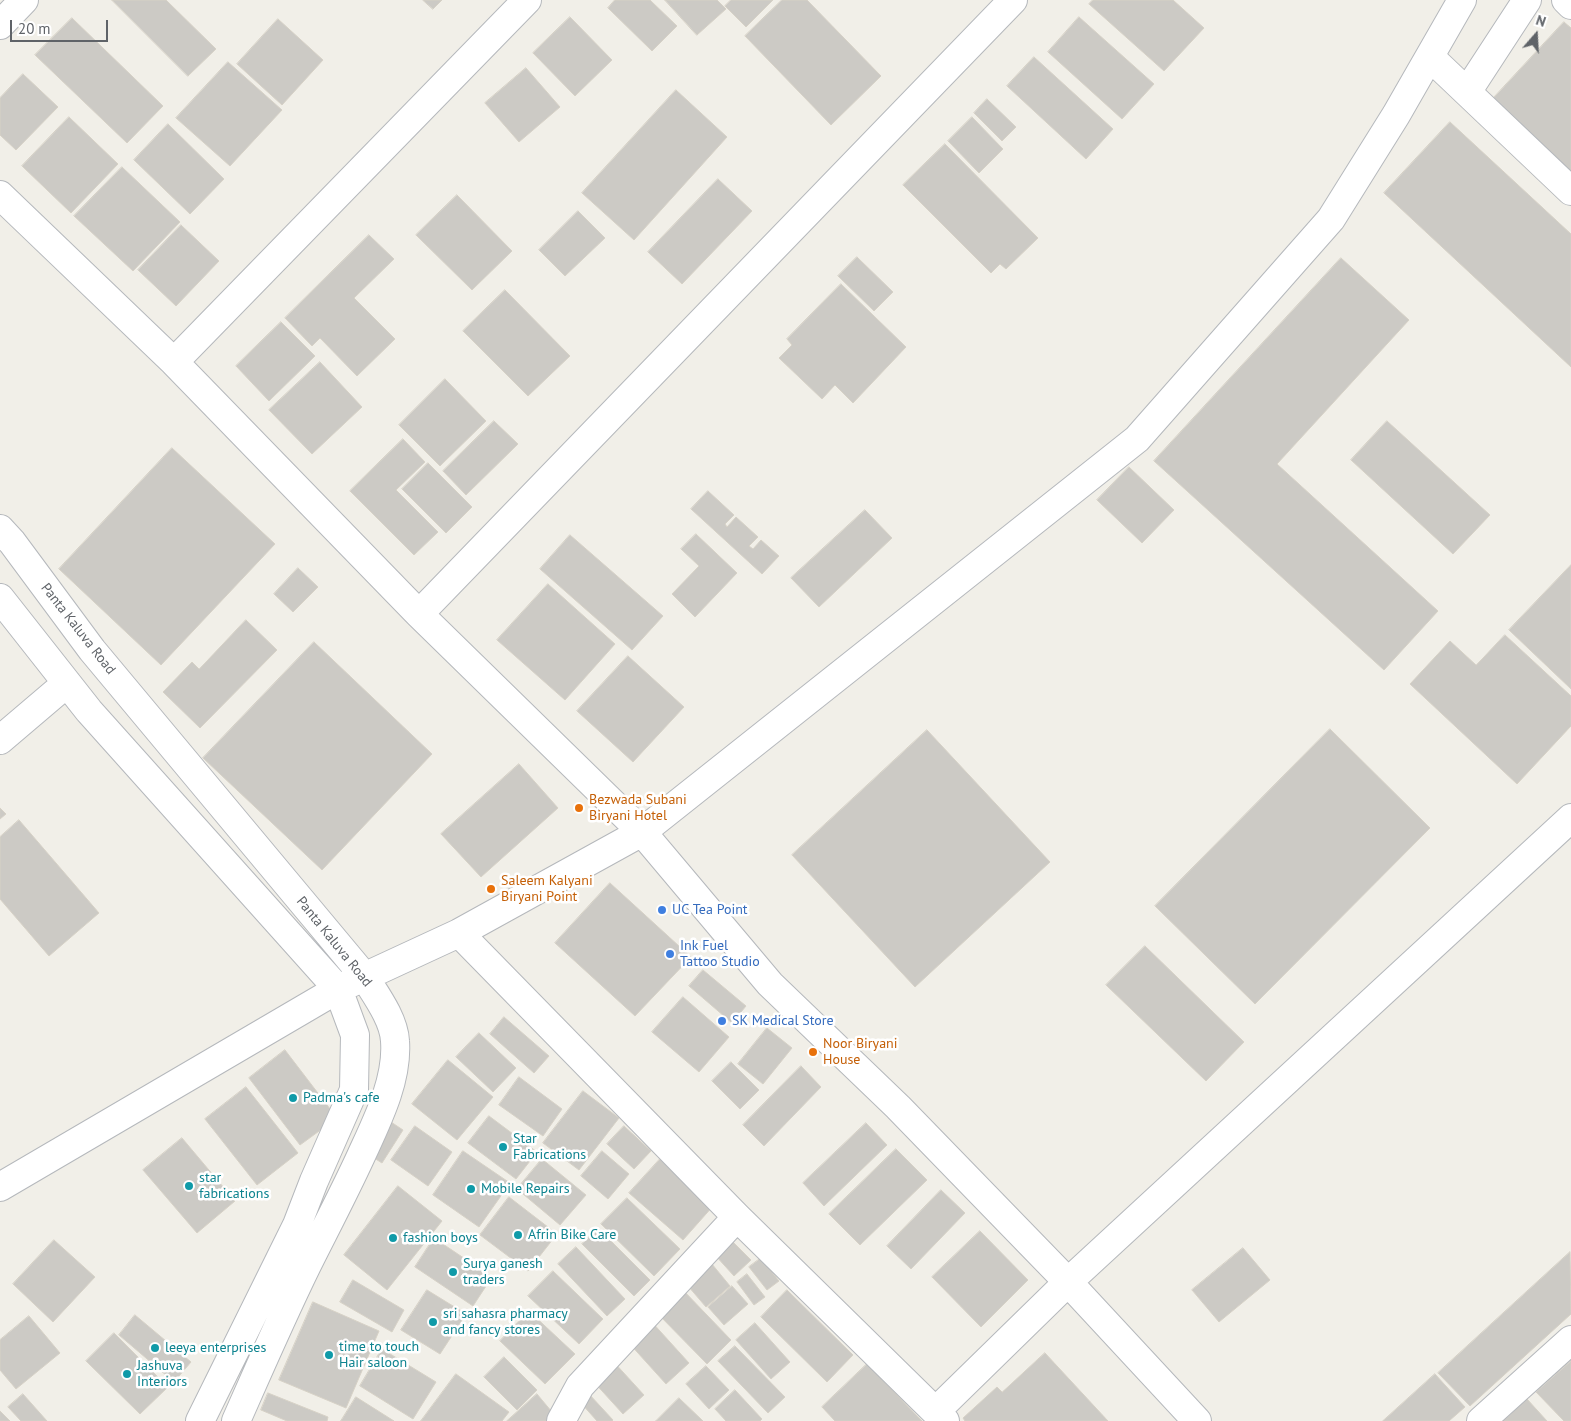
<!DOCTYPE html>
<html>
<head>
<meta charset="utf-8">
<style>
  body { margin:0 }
  #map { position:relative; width:1571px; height:1421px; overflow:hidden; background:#f1efe8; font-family:"PT Sans",sans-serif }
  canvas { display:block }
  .north { position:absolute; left:1511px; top:10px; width:50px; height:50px; -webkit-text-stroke:4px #fff; paint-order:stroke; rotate:19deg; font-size:14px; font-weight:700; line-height:20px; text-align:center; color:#5f6368 }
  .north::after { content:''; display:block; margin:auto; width:18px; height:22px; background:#5f6368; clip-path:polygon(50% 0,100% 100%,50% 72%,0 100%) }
  .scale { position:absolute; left:10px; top:20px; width:98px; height:22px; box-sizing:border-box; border:2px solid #5f6368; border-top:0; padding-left:6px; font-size:15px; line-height:18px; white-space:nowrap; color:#5f6368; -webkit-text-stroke:4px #fff; paint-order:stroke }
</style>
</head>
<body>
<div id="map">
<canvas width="1571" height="1421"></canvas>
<div class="north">N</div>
<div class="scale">20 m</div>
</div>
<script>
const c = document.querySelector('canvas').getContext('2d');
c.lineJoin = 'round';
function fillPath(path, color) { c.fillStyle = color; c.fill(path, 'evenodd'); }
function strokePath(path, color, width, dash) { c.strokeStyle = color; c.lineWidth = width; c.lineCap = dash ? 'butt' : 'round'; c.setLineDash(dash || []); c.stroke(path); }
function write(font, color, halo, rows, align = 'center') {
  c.font = font + ' "PT Sans",sans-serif'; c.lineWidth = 5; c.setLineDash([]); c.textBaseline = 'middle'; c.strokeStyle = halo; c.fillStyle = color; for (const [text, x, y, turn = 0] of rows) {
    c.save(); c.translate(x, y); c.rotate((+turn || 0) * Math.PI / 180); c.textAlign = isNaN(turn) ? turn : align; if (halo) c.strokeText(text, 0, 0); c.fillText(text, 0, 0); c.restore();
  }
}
const building = new Path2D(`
  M112,0H166L216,49L188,76Z
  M423,0H442L433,9Z
  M615,0H650L677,26L652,51L608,8Z
  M665,0H717L726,9L697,35Z
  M731,0H773L746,27L725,6Z
  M782,0H807L881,76L831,125L745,36Z
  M1093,0H1173L1204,28L1164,71L1089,4Z
  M570,17L612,60L575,96L533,53Z
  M1079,17L1154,84L1122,119L1048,52Z
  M72,18L163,106L127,143L35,55Z
  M278,19L323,60L282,105L237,64Z
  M1564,22L1571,28V182L1488,104Z
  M1034,57L1113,129L1086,159L1007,86Z
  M228,62L282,110L230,166L176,118Z
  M526,68L560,107L519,142L485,103Z
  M23,74L58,107L16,150L0,135V98Z
  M676,90L727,137L634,240L582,193Z
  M987,99L1016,127L1002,141L974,113Z
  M69,117L118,164L71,213L22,166Z
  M972,117L1003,149L979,173L948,141Z
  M1450,122L1571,234V367L1384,193Z
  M168,124L224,179L190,214L134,160Z
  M945,144L1038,238L1006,269L1000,264L991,273L903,185Z
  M122,167L180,222L133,271L74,216Z
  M718,179L752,211L682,284L648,252Z
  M457,195L512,251L472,290L416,235Z
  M578,211L605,238L565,276L539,250Z
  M181,225L219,261L176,306L138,270Z
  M369,235L394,259L354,298L395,339L357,376L320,338L312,346L285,318Z
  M857,257L893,292L874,311L838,276Z
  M1341,258L1409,320L1277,464L1438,611L1384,670L1154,461Z
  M841,284L906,347L853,403L835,385L822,399L779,358L792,345L787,339Z
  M505,290L570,356L528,396L463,331Z
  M281,322L315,356L269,401L236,366Z
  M320,362L362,407L312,454L269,410Z
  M445,379L486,421L440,466L399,425Z
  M494,421L518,444L466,495L443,471Z
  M1387,421L1490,515L1453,554L1351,460Z
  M403,439L425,462L396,490L438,532L414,555L350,491Z
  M172,448L275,544L161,665L59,569Z
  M428,463L472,507L446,533L402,489Z
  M1129,467L1174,510L1142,543L1097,500Z
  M708,491L734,515L725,524L727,527L736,517L758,537L749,546L753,549L761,540L779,556L762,574L691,509Z
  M865,510L892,538L819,607L791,578Z
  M696,534L737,573L695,617L672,594L699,566L681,549Z
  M570,535L663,616L632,650L540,569Z
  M1571,565V689L1509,630Z
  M298,568L318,587L293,612L274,594Z
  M548,584L615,644L565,700L497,640Z
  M246,620L277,650L200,728L163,692L192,662L199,669Z
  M1505,635L1571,696V726L1517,784L1410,684L1450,641L1476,665Z
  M314,642L432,754L322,870L203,758Z
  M628,656L684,707L633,762L577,711Z
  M1330,729L1430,828L1255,1004L1155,906Z
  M927,730L1050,862L915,987L792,855Z
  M519,764L558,808L481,877L441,834Z
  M0,808L6,814L0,819Z
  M19,820L99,913L49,956L0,899V837Z
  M610,883L691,957L635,1016L555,943Z
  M1145,946L1244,1042L1206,1081L1106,985Z
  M703,970L746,1006L732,1023L689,986Z
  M683,997L729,1037L699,1072L652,1032Z
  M504,1017L549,1056L534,1073L490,1034Z
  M767,1028L792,1048L763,1084L738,1064Z
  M479,1033L516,1068L493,1092L456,1057Z
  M285,1050L337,1118L300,1145L249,1078Z
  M448,1060L493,1097L457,1140L412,1104Z
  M731,1062L759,1090L740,1109L712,1081Z
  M801,1066L821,1087L764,1146L743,1125Z
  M519,1077L562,1109L543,1136L499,1105Z
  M246,1087L298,1153L257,1185L205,1119Z
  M583,1091L619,1118L579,1170L543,1143Z
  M489,1116L537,1152L516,1179L468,1143Z
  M385,1118L403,1130L382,1163L363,1151Z
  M866,1123L887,1145L824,1206L803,1183Z
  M415,1126L452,1152L428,1186L391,1160Z
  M624,1126L651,1151L634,1169L607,1144Z
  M182,1138L235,1201L197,1233L143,1170Z
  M896,1149L927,1180L860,1245L829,1214Z
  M463,1151L510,1183L479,1227L433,1195Z
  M602,1151L629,1174L608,1199L581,1176Z
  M661,1158L714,1205L683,1240L629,1193Z
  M542,1159L586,1195L560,1225L517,1189Z
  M398,1186L442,1221L387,1290L344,1255Z
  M941,1190L965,1213L911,1269L887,1246Z
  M509,1197L557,1234L528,1271L480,1235Z
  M627,1198L680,1249L654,1276L601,1224Z
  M598,1228L650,1280L634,1296L582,1244Z
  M980,1231L1028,1280L981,1327L932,1277Z
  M434,1238L492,1277L473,1306L415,1267Z
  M54,1240L95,1277L53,1322L13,1284Z
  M731,1240L751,1260L734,1276L715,1255Z
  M576,1247L625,1299L607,1316L558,1264Z
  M1243,1248L1270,1280L1219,1322L1192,1290Z
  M1570,1252L1571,1314L1470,1406L1438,1373Z
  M707,1258L730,1286L706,1307L682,1279Z
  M761,1258L779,1281L767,1290L749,1267Z
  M553,1271L603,1319L579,1344L528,1296Z
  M747,1274L765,1297L754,1305L737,1282Z
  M353,1280L404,1310L392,1332L340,1302Z
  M732,1286L748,1304L724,1325L708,1307Z
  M682,1289L731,1340L707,1364L657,1313Z
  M427,1290L466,1314L440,1354L401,1330Z
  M787,1290L853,1355L827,1382L761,1317Z
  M313,1302L379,1331L346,1408L279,1380Z
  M529,1311L575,1354L545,1384L500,1341Z
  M135,1315L191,1362L174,1382L119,1335Z
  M29,1316L60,1353L16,1389L0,1370V1340Z
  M650,1320L689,1363L666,1384L628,1342Z
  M755,1323L790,1362L771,1379L736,1340Z
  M114,1333L168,1387L140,1414L86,1361Z
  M735,1346L785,1397L768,1413L718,1361Z
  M382,1349L436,1382L413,1419L360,1386Z
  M1045,1353L1108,1421H965L963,1418L997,1387L1002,1392Z
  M504,1357L537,1390L517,1410L484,1377Z
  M612,1360L644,1395L623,1414L592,1380Z
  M1571,1361V1421H1564L1536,1392Z
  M867,1364L922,1421H835L822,1407Z
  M706,1366L729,1390L709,1409L686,1384Z
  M456,1374L509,1412L502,1421H421Z
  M1435,1374L1465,1407L1449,1421H1383Z
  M735,1390L762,1419L760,1421H726L715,1409Z
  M268,1393L328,1417L327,1421H287L261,1410Z
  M23,1394L47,1421H21L8,1407Z
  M537,1394L557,1418L554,1421H507Z
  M589,1394L613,1420L612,1421H597L580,1402Z
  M356,1397L394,1421H341Z
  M679,1398L703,1421H656Z
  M1527,1399L1547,1421H1503Z
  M0,1411L10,1421H0Z`);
const minor = new Path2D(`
  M1566,0L1571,5
  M0,25L24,0
  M1430,57L1571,191
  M1467,92L1527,0
  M0,195L174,362L419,614L642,832L770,984L898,1107L1068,1282L1197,1421
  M174,362L527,0
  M0,529L12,542L92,650L364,976C375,994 394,1019 395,1041C398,1080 377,1121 361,1156C344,1193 325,1229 307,1265C282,1316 259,1369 236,1421
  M0,598L89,711L338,989L355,1035L354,1090L314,1181L297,1225L200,1421
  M419,614L1013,0
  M0,740L67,683
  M459,933L737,1217L945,1421
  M0,1187L338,989L459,933L642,832L1137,439L1331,219L1396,115L1462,0
  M936,1411L1068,1282L1571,818
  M561,1421L580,1386L737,1217
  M1481,1421L1571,1340`);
const markers = [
  [579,808,5,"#e8710a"],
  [491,889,5,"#e8710a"],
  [662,910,5,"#3f7fe0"],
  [670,954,5,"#3f7fe0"],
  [722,1021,5,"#3f7fe0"],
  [813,1052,5,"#e8710a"],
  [293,1098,5,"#0f9aa8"],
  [503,1147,5,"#0f9aa8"],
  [189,1186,5,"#0f9aa8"],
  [471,1189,5,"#0f9aa8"],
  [518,1235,5,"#0f9aa8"],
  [393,1238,5,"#0f9aa8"],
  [453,1272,5,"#0f9aa8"],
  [433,1322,5,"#0f9aa8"],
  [155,1348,5,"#0f9aa8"],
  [329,1355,5,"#0f9aa8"],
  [127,1374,5,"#0f9aa8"]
];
const streetNames = [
  ["Panta Kaluva Road",78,629,52],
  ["Panta Kaluva Road",334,942,51]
];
const foodNames = [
  ["Bezwada Subani",589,800],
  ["Biryani Hotel",589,816],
  ["Saleem Kalyani",501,881],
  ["Biryani Point",501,897],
  ["Noor Biryani",823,1044],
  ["House",823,1060]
];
const shopNames = [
  ["UC Tea Point",672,910],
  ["Ink Fuel",680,946],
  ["Tattoo Studio",680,962],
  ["SK Medical Store",732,1021]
];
const cultureNames = [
  ["Padma's cafe",303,1098],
  ["Star",513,1139],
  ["Fabrications",513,1155],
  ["star",199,1178],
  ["fabrications",199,1194],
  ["Mobile Repairs",481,1189],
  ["Afrin Bike Care",528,1235],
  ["fashion boys",403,1238],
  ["Surya ganesh",463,1264],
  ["traders",463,1280],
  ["sri sahasra pharmacy",443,1314],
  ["and fancy stores",443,1330],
  ["time to touch",339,1347],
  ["Hair saloon",339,1363],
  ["leeya enterprises",165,1348],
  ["Jashuva",137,1366],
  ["Interiors",137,1382]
];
fillPath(building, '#cccac5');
strokePath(building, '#d6d1c6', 1);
strokePath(minor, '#b5b8bc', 30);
strokePath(minor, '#fff', 28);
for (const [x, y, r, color] of markers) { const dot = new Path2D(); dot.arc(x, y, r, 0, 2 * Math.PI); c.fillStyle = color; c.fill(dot); strokePath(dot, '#fff', 2); }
write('14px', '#5f6368', '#fff', streetNames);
write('14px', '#c56008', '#fff', foodNames, 'left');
write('14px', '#366cbe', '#fff', shopNames, 'left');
write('14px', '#0d838f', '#fff', cultureNames, 'left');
</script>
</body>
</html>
